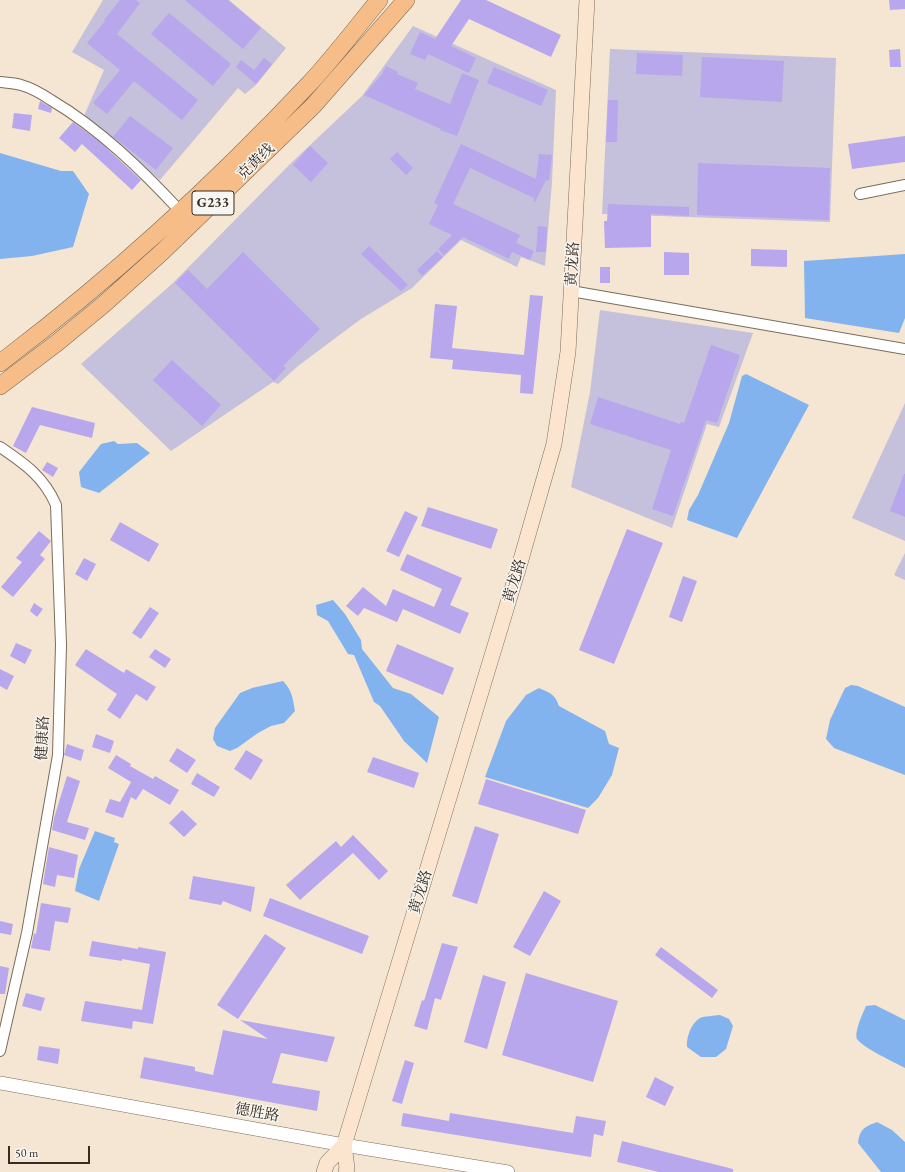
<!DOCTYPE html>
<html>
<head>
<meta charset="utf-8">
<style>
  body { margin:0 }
  #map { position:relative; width:905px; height:1172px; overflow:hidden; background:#f4e6d2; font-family:"EB Garamond",serif }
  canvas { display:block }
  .scale { position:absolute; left:8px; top:1146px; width:82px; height:18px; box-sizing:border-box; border:2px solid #3b2a1e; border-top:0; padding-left:5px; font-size:12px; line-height:14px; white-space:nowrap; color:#3b2a1e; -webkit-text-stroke:3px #f6f6f2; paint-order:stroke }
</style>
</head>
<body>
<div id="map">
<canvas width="905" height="1172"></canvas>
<div class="scale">50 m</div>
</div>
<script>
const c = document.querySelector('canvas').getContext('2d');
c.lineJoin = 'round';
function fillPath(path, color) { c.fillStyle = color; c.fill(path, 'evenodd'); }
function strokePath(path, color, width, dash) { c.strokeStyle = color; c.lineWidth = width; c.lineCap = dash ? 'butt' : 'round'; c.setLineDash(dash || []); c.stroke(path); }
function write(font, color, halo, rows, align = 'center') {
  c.font = font + ' "EB Garamond","Noto Serif SC",serif'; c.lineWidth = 3; c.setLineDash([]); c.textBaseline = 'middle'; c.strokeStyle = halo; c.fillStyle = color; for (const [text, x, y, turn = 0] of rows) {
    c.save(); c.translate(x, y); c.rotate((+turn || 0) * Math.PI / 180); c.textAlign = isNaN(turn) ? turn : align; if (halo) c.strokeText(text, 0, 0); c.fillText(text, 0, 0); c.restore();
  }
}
const industrial = new Path2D(`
  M103,0H229L286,48L256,85L245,94L238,88L160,180L84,116L104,70L72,52Z
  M413,26L556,90L552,182L545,266L521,257L517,267L461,240L412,288L361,319L298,366L278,384L273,382L171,451L81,364L173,283L289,165L362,96Z
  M610,49L836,58L830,222L602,214Z
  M600,310L753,333L719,427L707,424L672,528L571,487L590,392Z
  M905,403V541L852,518Z
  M905,553V580L894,575Z`);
const water = new Path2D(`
  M0,153L61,171H73L89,194L73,247L32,256L0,259Z
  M905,254V318L899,333L805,318L804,261Z
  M746,374L809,405L737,538L687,520L689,510L698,495L729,423L742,376Z
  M114,441L118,444L137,443L150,453L99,493L81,487L79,472L101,444Z
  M333,600L345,614L361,640L362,649L393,688L411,694L439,717L427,763L404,741L380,706L374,702L354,655L348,654L328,621L317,615L316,605Z
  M283,681C292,690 293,699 295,711L284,723L271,726L258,733L237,748L230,751L217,746L213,739L215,728L240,693L252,688Z
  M851,685L858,686L905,707V775L834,748L826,739L830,720L845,688Z
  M539,688C550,693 555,694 559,706L605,731L609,744L619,748L612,775L598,798L588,808L485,777L506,721L526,695Z
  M95,831L115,838L114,842L119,844L99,901L75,891L79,869Z
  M875,1005L905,1020V1068C894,1062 863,1048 857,1039C854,1032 863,1013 866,1006Z
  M720,1015L729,1019L733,1026L726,1049L716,1057H701L687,1047C686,1038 691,1023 700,1018C705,1016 714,1016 720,1015Z
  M877,1122L892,1130L905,1142V1172H881L858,1143C860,1129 864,1127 877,1122Z`);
const building = new Path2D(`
  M120,0H136L140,3L117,34L198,100L182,120L134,81L107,114L93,103L120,70L87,43L105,21L104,20Z
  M185,0H228L261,28L243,49Z
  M461,0H486L561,35L551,57L469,19L451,46L476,58L469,73L428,54L425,60L410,54L420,32L435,39Z
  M889,0H905V9L890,10Z
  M169,13L231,64L213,86L151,34Z
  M900,49L901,67H890L889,50Z
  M637,53L683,55L682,76L636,74Z
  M702,57L784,61L782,102L700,97Z
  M264,58L272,64L256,84L236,67L241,60L254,70Z
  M386,66L398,72L397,74L418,83L415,89L450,104L462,73L479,80L457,136L440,130L441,129L364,95L382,74Z
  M494,67L548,90L541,106L487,83Z
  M608,100H618L617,142H606Z
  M40,101L52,108L51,113L38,109Z
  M14,113L32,115L30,131L12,128Z
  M130,116L173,148L156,170L113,137Z
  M73,122L100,142L141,180L132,190L82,144L75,152L59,138Z
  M905,136V162L852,169L848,144Z
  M461,144L536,179L539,154L552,155L549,181L546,180L535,202H534V198L470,168L453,204L520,235L516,243L534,251L530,260L512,252L509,259L463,237L444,255L438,249L452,235L429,224L438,205L434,203Z
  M310,146L328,163L311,182L293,165Z
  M397,152L413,168L406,175L390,159Z
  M698,163L830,168L829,220L697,215Z
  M608,204L689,207V216L651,214V247L605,248L604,221H607Z
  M538,226L547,227L546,252H536Z
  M369,246L408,285L401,291L361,254Z
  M751,249L787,250V267L751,266Z
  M437,251L443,257L422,276L417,270Z
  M243,252L320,329L283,366L286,368L274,381L175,283L188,270L207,289Z
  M664,252L689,253V275H664Z
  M600,267H610V283H600Z
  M530,295L543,296L533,394L520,393L521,375L452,369L453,360L430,358L435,304L457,306L452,348L524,355Z
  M711,345L740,355L717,423L706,420L673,516L652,509L671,450L590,424L598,397L680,424L681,422L684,423Z
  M172,360L221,405L202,426L153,380Z
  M32,407L95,423L92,438L40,425L26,453L13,446Z
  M47,462L58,468L53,477L42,470Z
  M904,474H905V517L890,511Z
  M428,507L498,529L491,549L421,526Z
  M405,511L418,517L399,557L386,551Z
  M120,522L159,544L149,562L110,540Z
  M627,529L663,543L614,664L579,650Z
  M39,531L51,541L40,555L45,559L13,597L1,587L22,562L16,558Z
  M407,554L462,578L450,605L469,613L460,634L403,609L397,622L364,608L358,616L346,606L363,587L386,606L393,589L434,607L442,589L400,570Z
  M84,558L96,564L87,581L75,574Z
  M683,576L697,581L682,622L669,617Z
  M34,603L43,609L37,617L30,611Z
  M150,607L159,613L141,639L132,633Z
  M16,643L32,650L25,664L10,656Z
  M397,644L454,668L443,695L386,671Z
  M86,649L124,673L126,669L156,687L147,701L136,694L120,719L107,710L117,694L75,665Z
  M155,649L171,659L165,668L149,657Z
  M0,669L14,676L7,690L0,686Z
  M96,734L114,741L110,753L92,747Z
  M67,744L84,750L81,761L64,755Z
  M177,748L196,760L187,773L169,761Z
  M246,750L263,760L251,780L234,769Z
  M116,755L131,764L130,766L153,779L155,776L179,790L170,805L143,789L136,800L131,797L123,818L105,812L110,799L120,802L131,782L108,768Z
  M373,757L419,773L414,788L367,772Z
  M197,773L220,787L214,797L191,784Z
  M67,776L80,781L67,822L89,828L85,840L52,830L54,818Z
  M486,779L586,810L578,834L478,804Z
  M182,810L197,824L184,837L169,823Z
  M475,826L499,834L477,904L452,896Z
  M353,835L388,871L379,880L353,853L300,900L286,885L336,841L341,847Z
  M49,847L78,855L74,878L57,875L55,887L43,884Z
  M193,876L255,887L251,912L223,901L221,905L189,899Z
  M544,891L561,901L530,956L513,947Z
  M270,898L369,936L362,954L263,916Z
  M41,903L71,908L68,923L55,921L50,951L31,948L34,933L36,934Z
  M0,921L13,924L11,935L0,933Z
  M265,934L286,948L238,1019L217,1005Z
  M92,941L138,949V947L166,952L153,1024L133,1021L132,1029L81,1021L85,1001L142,1010L150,964L122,959V961L89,956Z
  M442,943L458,947L441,1000L435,998L427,1030L414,1026L422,1000L424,1001Z
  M661,947L718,990L712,998L655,955Z
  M0,966L9,968L5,994H0Z
  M526,973L618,1001L593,1082L502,1055Z
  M483,975L506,982L487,1049L464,1042Z
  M26,993L45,998L41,1011L22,1006Z
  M240,1020L335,1037L327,1062L281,1053L272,1083L320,1091L317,1111L140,1078L144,1057L195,1067V1071L213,1075L223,1030L268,1039Z
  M39,1046L60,1049L58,1064L37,1060Z
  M405,1060L414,1063L402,1104L392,1101Z
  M655,1077L674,1087L665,1106L646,1097Z
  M403,1113L449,1121L450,1113L573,1133L576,1116L606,1121L603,1136L594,1134L591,1157L401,1126Z
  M622,1141L733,1169V1172H659L617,1162Z`);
const minor = new Path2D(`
  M0,82C7,83 15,83 21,85C32,88 42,94 51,100C100,129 143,171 181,212
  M860,194L905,185
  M571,291L905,349
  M0,447C25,464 44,477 56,505L61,645L58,755L27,933L0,1051`);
const tertiary = new Path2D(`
  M0,1083L344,1145L508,1172`);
const secondary = new Path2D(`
  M324,1172L327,1163L344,1145
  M346,1172L347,1168L344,1145L520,563L554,444L568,352L587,0`);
const trunk = new Path2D(`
  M0,363C111,279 214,185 309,84C334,57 356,28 379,0
  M0,386L58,342L104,304L162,252L313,106L406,0`);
const shields = [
  [213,203,42]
];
const shieldNames = [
  ["G233",213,203]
];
const streetNames = [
  ["克黄线",256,162,-44],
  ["黄龙路",573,264,-87],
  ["黄龙路",515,581,-73],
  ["健康路",43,738,-87],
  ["黄龙路",421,892,-73],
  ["德胜路",257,1113,10]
];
fillPath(industrial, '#c5c0db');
fillPath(water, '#83b3ee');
fillPath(building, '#b8a7ec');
strokePath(minor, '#7c6c5d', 12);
strokePath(tertiary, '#7c6c5d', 14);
strokePath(secondary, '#7c6c5d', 16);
strokePath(trunk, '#7c6c5d', 18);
strokePath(minor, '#fff', 10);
strokePath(tertiary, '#fff', 13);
strokePath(secondary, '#fce5cf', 15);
strokePath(trunk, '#f7bd88', 17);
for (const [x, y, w] of shields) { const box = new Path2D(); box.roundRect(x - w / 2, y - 12, w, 24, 3); c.fillStyle = '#f6f6f2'; c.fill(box); strokePath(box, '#3b2a1e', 1); }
write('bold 14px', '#3b2a1e', null, shieldNames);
write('15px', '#3b2a1e', '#f6f6f2', streetNames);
</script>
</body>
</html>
